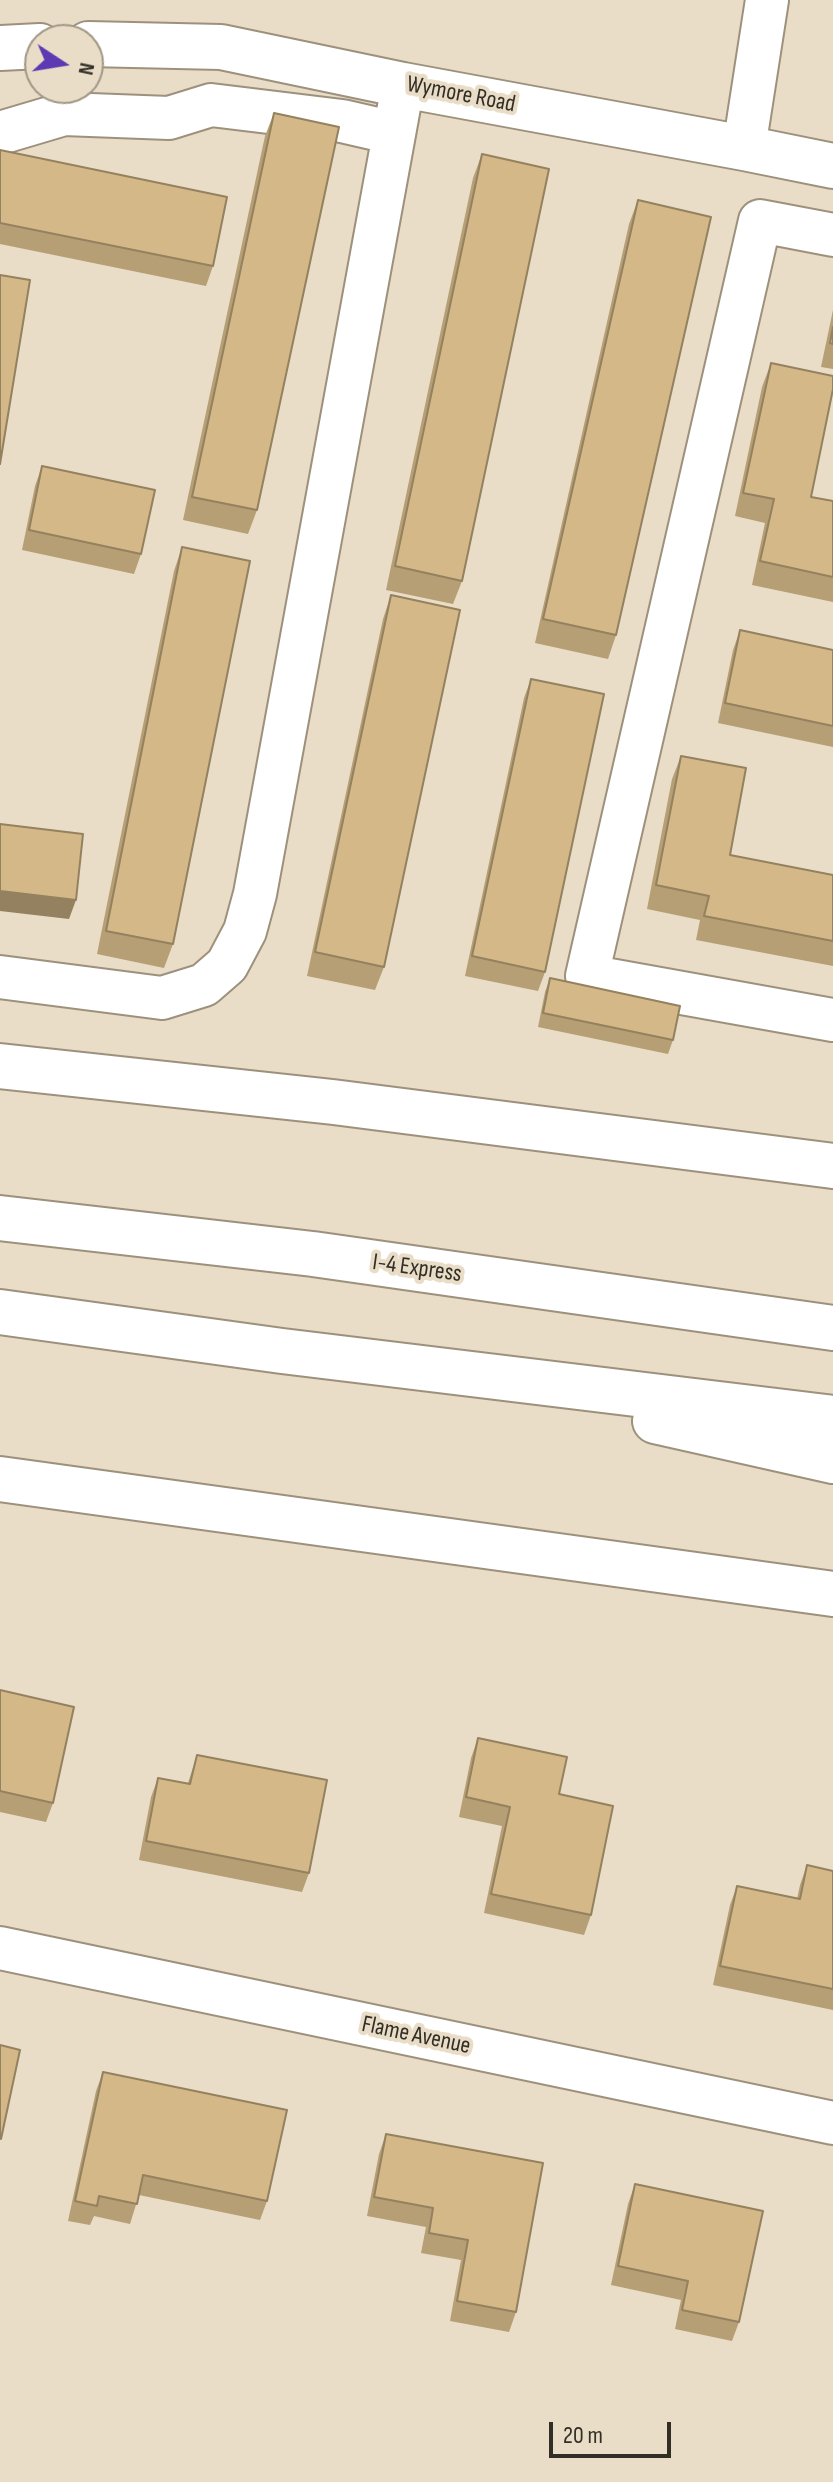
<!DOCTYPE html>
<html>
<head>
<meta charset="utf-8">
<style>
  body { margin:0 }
  #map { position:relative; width:833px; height:2482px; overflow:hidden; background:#e9ddc7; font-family:"Sofia Sans Condensed",sans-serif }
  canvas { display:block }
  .north { position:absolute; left:24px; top:24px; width:80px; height:80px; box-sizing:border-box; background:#e9ddc7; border:2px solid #a09786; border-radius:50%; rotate:102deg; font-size:22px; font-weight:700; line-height:32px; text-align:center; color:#322e25 }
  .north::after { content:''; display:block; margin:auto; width:28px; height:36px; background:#5d39b2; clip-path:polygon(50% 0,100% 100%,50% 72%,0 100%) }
  .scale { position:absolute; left:549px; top:2422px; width:122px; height:36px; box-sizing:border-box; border:4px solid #322e25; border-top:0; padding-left:10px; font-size:24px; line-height:28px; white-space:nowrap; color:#322e25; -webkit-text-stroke:6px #e9ddc7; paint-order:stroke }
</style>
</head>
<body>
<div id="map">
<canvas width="833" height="2482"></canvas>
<div class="north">N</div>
<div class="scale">20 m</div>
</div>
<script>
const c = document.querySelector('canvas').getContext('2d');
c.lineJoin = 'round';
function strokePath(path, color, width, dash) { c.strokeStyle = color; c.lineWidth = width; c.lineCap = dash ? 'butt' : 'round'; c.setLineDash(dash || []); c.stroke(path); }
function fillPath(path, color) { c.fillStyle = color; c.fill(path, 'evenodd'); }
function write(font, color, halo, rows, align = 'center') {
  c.font = font + ' "Sofia Sans Condensed",sans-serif'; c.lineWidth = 8; c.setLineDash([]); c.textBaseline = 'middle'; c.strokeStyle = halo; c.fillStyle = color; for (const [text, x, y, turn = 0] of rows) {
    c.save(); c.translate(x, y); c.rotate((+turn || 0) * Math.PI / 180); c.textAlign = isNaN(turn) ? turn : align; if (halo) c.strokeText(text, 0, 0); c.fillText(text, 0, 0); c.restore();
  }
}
const minor = new Path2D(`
  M0,133L64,114L169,118L211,105L342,121L394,133
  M744,148L767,0
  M833,235L760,221L587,976L833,1020
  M0,977L162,998L204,985L227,965L245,931L255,894L403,85
  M0,1948L833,2123`);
const secondary = new Path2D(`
  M88,44L221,47L403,85L744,148L833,166
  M0,48L40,46`);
const motorway = new Path2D(`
  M0,1066L333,1102L833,1166
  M0,1218L313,1254L833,1328
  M0,1312L282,1351L833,1418
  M655,1421L833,1461
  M0,1479L833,1594`);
const wall = new Path2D(`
  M274,113L257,510L248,534L183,520L265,136Z
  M0,150L213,266L206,286L0,244Z
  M482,154L462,581L453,604L386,590L473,178Z
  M638,200L616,635L608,659L535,643L629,224Z
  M833,310V369L821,367Z
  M771,363L811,497L833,501V602L752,585L765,523L735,516L762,387Z
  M42,466L141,554L134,574L22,550L35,486Z
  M182,547L173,944L164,968L97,954L174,571Z
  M391,595L384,967L375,990L307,976L383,619Z
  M740,630L833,650V747L718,723L733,650Z
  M531,679L545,972L538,991L465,976L524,698Z
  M681,756L730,855L833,875V966L696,940L700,920L647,909L672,779Z
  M550,978L673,1040L668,1054L538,1027L545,992Z
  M0,1690L53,1803L46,1822L0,1812Z
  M478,1738L559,1794L591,1915L584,1935L484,1913L502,1826L459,1817L471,1758Z
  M197,1755L309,1873L302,1892L139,1860L151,1797L158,1778L188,1783Z
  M807,1865L833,1871V2010L713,1985L730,1905L737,1886L797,1899L800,1885Z
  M103,2072L267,2201L260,2220L139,2195L130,2224L94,2216L90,2225L68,2221L96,2091Z
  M386,2134L543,2163L516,2312L509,2332L450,2321L461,2260L421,2253L426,2227L367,2216L379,2154Z
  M635,2184L739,2322L732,2341L675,2329L681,2300L611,2285L628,2204Z`);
const shadedWall = new Path2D(`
  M0,891L76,900L69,919L0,911Z`);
const building = new Path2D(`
  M274,113L339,127L257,510L192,497Z
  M0,150L227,197L213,266L0,223Z
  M482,154L549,169L462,581L395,566Z
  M638,200L711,217L616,635L543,619Z
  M0,275L30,280L0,464Z
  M833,327V344L830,343Z
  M771,363L833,376V389L811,497L833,501V577L760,561L774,499L743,493Z
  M42,466L155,490L141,554L29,530Z
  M182,547L250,561L173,944L106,931Z
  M391,595L460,610L384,967L315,952Z
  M740,630L833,650V726L725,703Z
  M531,679L604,694L545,972L472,956Z
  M681,756L746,768L730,855L833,875V941L704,916L709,896L656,885Z
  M0,824L83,834L76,900L0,891Z
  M550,978L680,1006L673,1040L543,1013Z
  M0,1690L74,1707L53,1803L0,1791Z
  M478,1738L567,1757L559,1794L613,1806L591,1915L491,1894L510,1807L466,1797Z
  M197,1755L327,1780L309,1873L146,1841L158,1778L190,1784Z
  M807,1865L833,1871V1989L720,1966L737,1886L800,1899Z
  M0,2045L20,2050L1,2139L0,2138Z
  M103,2072L287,2110L267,2201L143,2175L137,2204L99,2196L97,2206L75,2201Z
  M386,2134L543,2163L516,2312L457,2301L468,2240L429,2233L433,2208L374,2197Z
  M635,2184L763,2211L739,2322L682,2310L688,2281L618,2266Z`);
const streetNames = [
  ["Wymore Road",461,95,11],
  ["I-4 Express",417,1269,8],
  ["Flame Avenue",416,2036,12]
];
strokePath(minor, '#9d917d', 46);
strokePath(secondary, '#9d917d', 48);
strokePath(motorway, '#9d917d', 48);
strokePath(minor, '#fff', 42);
strokePath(secondary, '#fff', 44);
strokePath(motorway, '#fff', 44);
fillPath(wall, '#b69e75');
fillPath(shadedWall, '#94815f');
fillPath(building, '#d4b888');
strokePath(building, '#94815f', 2);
write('24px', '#322e25', '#e9ddc7', streetNames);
</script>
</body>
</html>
